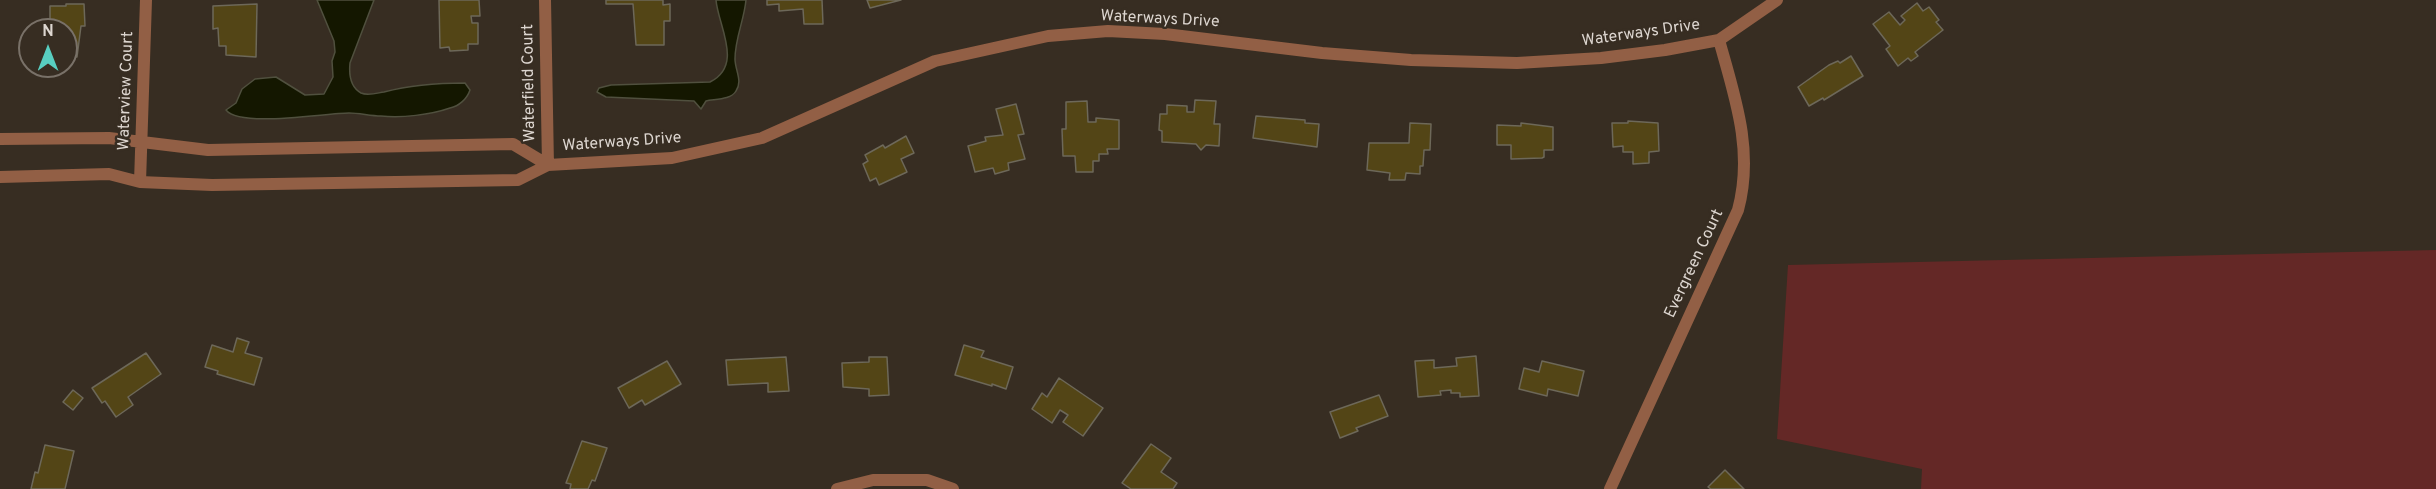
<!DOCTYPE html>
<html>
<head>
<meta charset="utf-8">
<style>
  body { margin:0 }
  #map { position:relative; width:2436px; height:489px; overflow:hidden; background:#372d22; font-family:Overpass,sans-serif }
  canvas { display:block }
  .north { position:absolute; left:18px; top:18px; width:60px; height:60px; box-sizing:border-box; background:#372d22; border:2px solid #797168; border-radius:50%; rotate:0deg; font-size:16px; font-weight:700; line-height:24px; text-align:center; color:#ddd6d0 }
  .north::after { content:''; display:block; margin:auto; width:21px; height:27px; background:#58cec0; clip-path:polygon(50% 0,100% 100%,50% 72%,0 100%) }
</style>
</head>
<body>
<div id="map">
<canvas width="2436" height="489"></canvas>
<div class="north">N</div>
</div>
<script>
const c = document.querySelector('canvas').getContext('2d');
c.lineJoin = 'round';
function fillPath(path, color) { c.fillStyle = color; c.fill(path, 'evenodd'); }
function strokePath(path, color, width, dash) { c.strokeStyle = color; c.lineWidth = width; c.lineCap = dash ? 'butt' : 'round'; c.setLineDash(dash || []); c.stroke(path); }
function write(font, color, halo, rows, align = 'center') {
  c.font = font + ' Overpass,sans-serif'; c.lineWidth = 5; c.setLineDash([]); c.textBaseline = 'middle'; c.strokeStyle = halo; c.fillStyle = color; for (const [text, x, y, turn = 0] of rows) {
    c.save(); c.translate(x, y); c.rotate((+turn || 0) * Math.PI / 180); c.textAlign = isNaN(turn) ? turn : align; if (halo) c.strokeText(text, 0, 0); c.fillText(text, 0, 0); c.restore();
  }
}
const green = new Path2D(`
  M2436,250V489H1921L1922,469L1777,439L1788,265Z`);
const water = new Path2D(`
  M317,0H374L350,63C349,73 350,87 361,93C368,96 377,93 384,92C411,85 437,83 465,83L470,90C467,99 459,106 450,108C430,115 402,118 381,116C370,116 360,113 349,113C325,113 240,128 226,110L236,103L242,89L255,79L276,77L305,95L324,94L333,77L332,61L335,52L334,41Z
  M716,0H746C744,21 735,38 735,59C735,70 743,81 736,91C731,100 715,99 706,101L701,109L694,101L606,97L597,92L599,88L611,85L710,82C744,65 718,26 716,0Z`);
const building = new Path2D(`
  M439,0H479L480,16H471L472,23H478V44H468V50L450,51L449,47L440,48Z
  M606,0H663V5L670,4V21H664V45H636L633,4H606Z
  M767,0H822L823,24H804L803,9L779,11V4L767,5Z
  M867,0H901L870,8Z
  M1917,3L1923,11L1929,7L1939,20L1936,22L1943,30L1915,52L1918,56L1911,61L1908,58L1898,66L1886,49L1890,46L1873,24L1889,12L1900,25L1905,20L1901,16Z
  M66,4H84L85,26H81L77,57H66V30H50V6H66Z
  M257,4L256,57L226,55V46H219L218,28L213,29V6Z
  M1851,56L1863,76L1824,100L1823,98L1809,106L1798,87L1829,65L1838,61L1840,63Z
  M1195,100L1216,101L1214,124H1220L1219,146L1206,145L1201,150L1196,144L1162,142V131L1159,130L1160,114H1167V105L1187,106V112H1194Z
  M1087,101L1088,122H1096V118L1119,120V149H1107L1108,154H1099V161H1093V172H1076L1075,156H1063L1062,129H1066V102Z
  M1016,104L1024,134L1018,135L1025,159L1008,163L1009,170L995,174L993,168L975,172L968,146L986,141L985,137L1003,135L996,109Z
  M1256,116L1305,120V123L1319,124L1317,147L1253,138Z
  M1628,121L1658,123L1659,151L1649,152V163L1633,164V152H1623V146L1613,147L1612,123H1628Z
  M1410,123L1431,124L1430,150H1424L1423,166H1420V174L1406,173L1405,180H1389L1390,173L1367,170L1369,143H1409Z
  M1521,123L1553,127V150H1544V157L1542,158L1511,159V145H1497V125L1521,126Z
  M906,136L914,153L901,159L907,172L879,185L876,178L870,181L863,164L868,161L865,155L883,145L885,148Z
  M237,338L249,342L245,353L262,358L254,385L217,374L218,371L205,367L212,345L233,352Z
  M964,345L984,351L981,357L1013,367L1006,389L992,384V386L955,375Z
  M146,353L161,374L128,397L133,405L116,417L105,401L102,403L92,388Z
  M1476,356L1479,396L1460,397V393H1451V390L1440,391L1441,395L1418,397L1415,361L1434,360V368L1457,366L1456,358Z
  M786,357L789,391L768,392V383L728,385L726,360Z
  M869,357H887L889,395L869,396V389L843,387L842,363L869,362Z
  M667,361L681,384L645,405L642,400L629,408L618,388Z
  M1542,361L1584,371L1578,396L1548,389L1547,396L1519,389L1524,368L1539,372Z
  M1059,378L1103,408L1083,436L1063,422L1068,415L1060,410L1052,423L1032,409L1042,393L1047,397Z
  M73,390L83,398L73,410L63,402Z
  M1379,395L1388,416L1356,428L1358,431L1340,438L1330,412Z
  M582,441L607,448L595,481L592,480L588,489H570L571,484L566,483Z
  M1151,444L1171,458L1161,472L1177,483L1173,489H1131L1122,483Z
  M45,445L74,451L65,489H31L35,472L38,473Z
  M1725,470L1744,489H1711L1708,487Z`);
const street = new Path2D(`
  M545,0L548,165
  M0,139L109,138L208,150L513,144L548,165
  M0,177L109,174L140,182L212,185L518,180L548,165L672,158L762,138L935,61L1048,36L1108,31L1165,34L1322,53L1411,60L1517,63L1601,58L1665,50L1719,40L1777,0
  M140,182L146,0
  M837,489L873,480H927L953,489
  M1610,489L1738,210C1754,151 1735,97 1719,40`);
const streetNames = [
  ["Waterways Drive",1160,20,3],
  ["Waterways Drive",1641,34,-8],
  ["Waterfield Court",530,83,-91],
  ["Waterview Court",127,91,-88],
  ["Waterways Drive",622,143,-4],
  ["Evergreen Court",1695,264,-65]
];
fillPath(green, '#642826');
fillPath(water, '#141700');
strokePath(water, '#50503e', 1.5);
fillPath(building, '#534516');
strokePath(building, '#6d6859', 1.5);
strokePath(street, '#925f45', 12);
write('16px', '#ddd6d0', '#372d22', streetNames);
</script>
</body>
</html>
